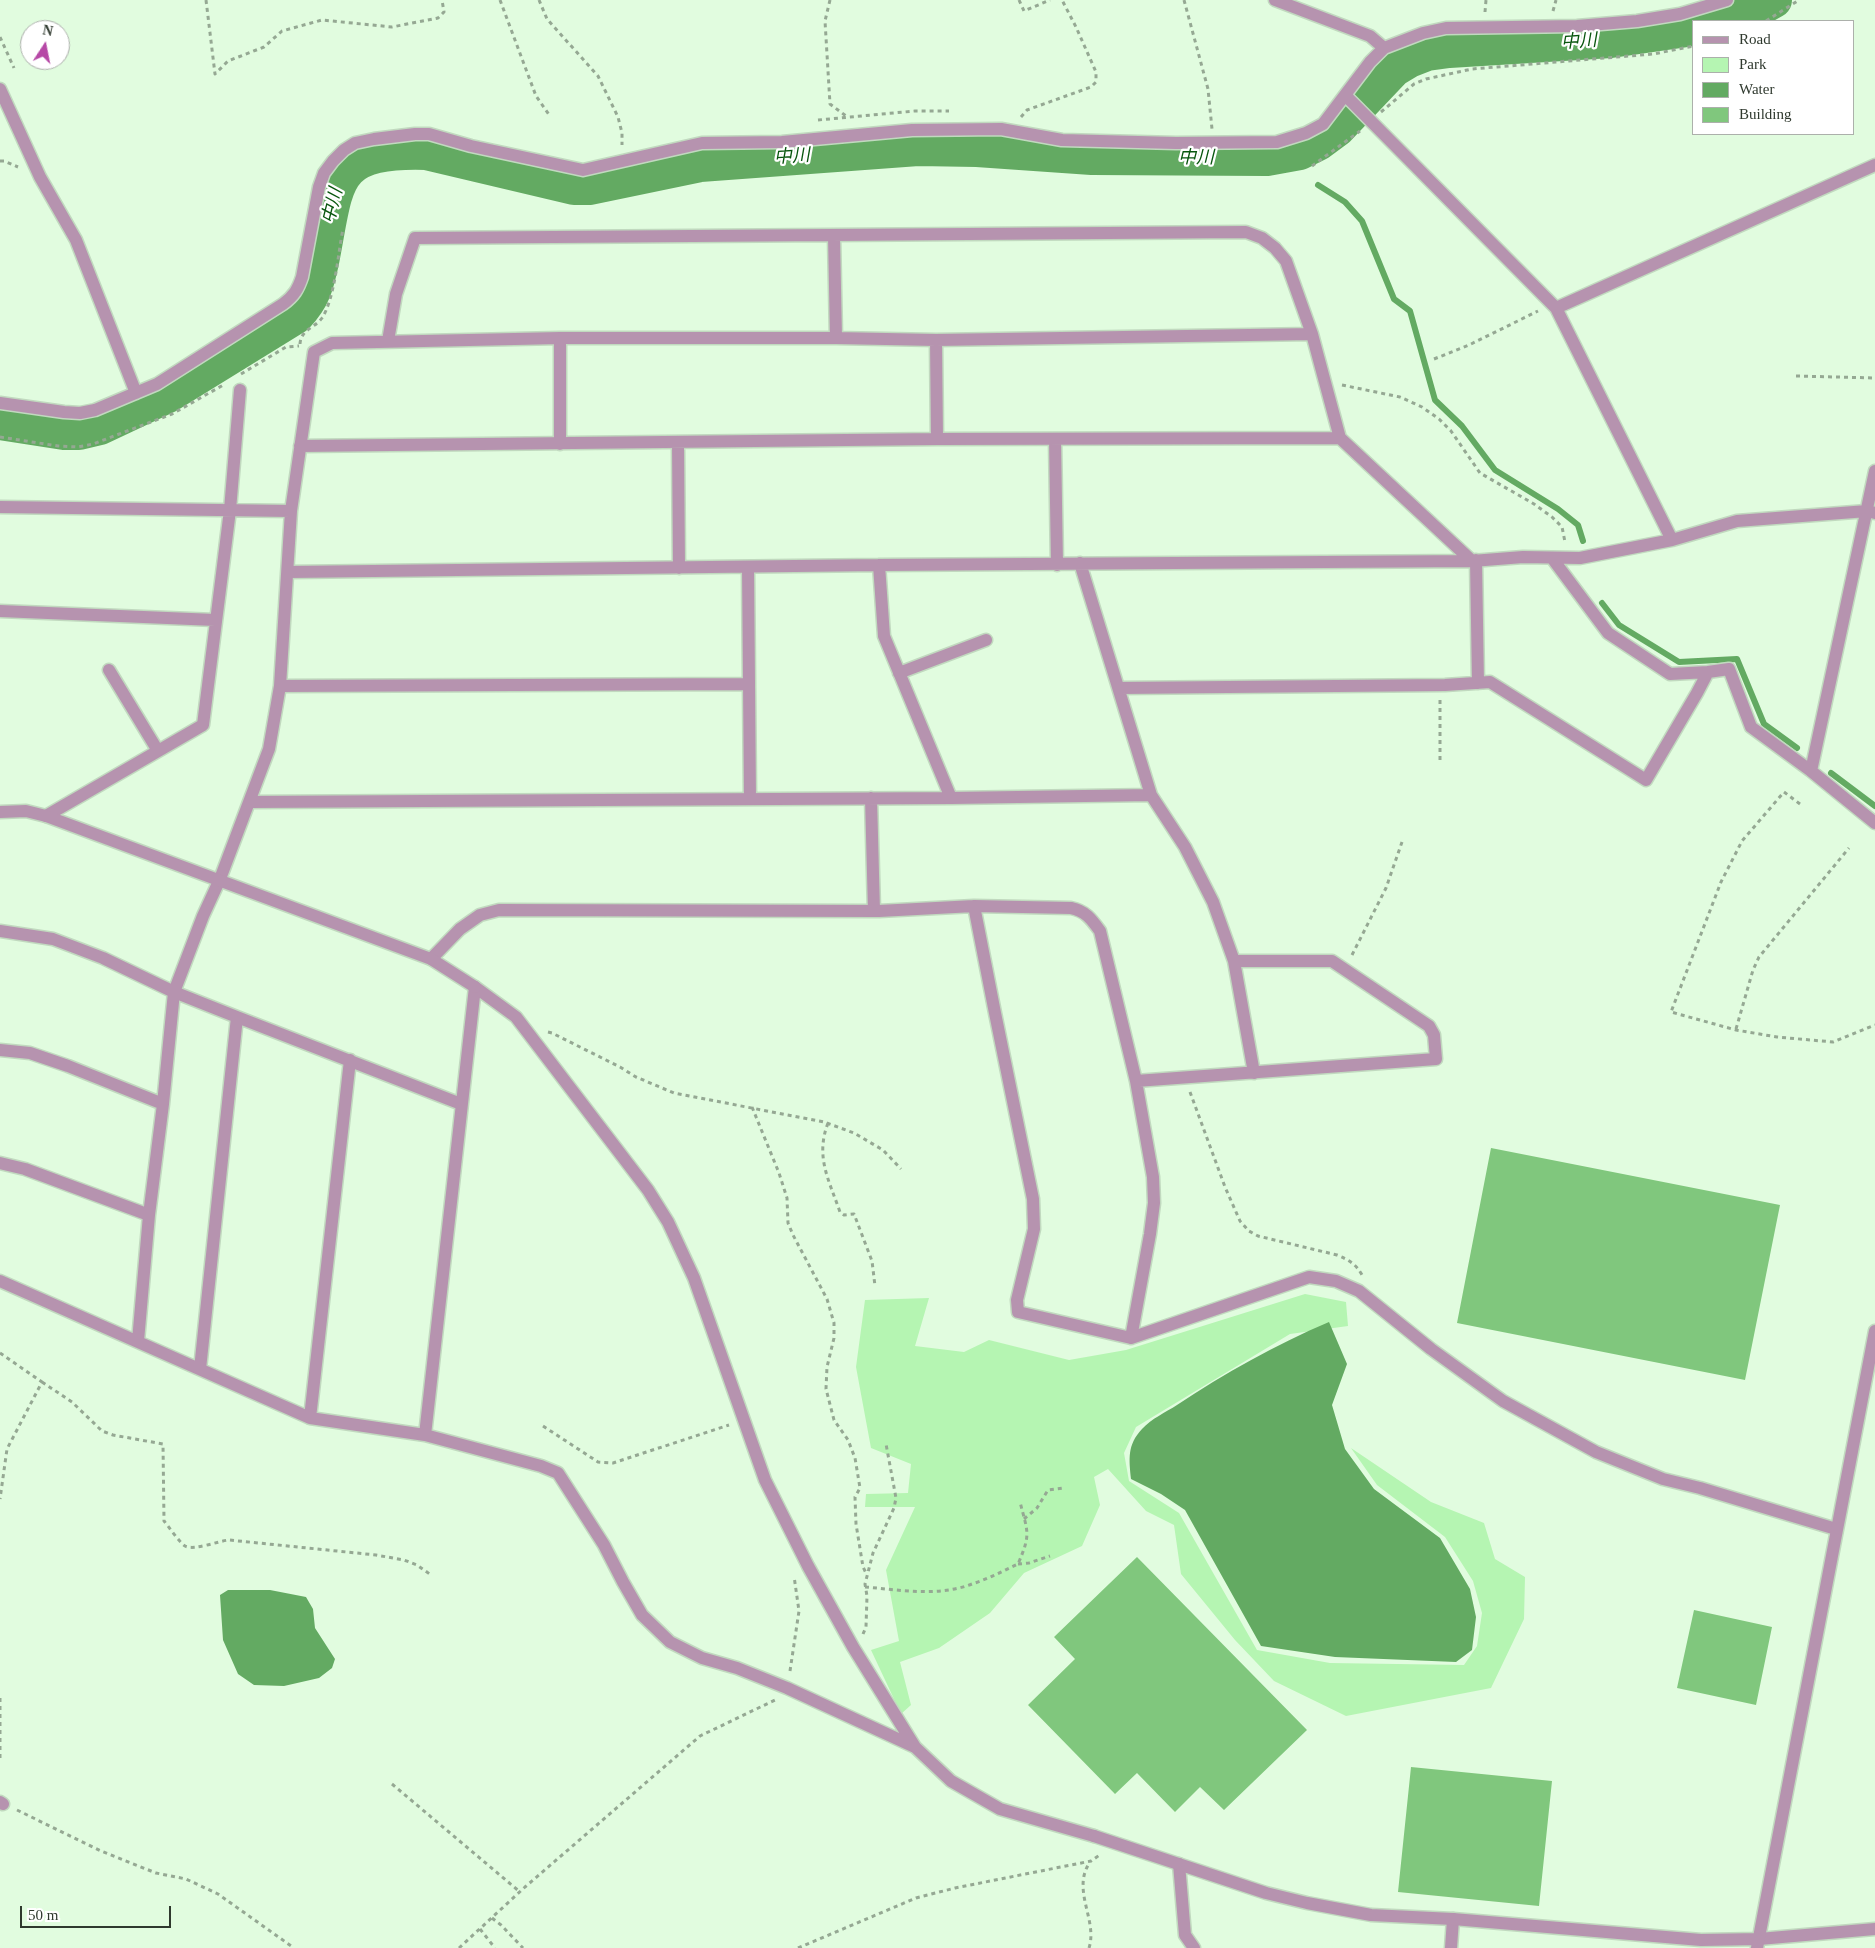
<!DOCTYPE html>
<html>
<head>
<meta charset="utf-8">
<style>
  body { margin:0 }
  #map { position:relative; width:1875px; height:1948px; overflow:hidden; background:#e1fcdf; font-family:"Times New Roman",serif }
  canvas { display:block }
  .legend { position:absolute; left:1692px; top:20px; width:162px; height:115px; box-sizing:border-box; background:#fff; border:1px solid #acb0ab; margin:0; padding:6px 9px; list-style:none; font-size:15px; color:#2f392e }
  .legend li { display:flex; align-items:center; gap:10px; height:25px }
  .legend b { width:25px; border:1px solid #acb0ab }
  .north { position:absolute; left:20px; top:20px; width:50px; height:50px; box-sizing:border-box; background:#fff; border:1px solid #acb0ab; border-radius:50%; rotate:11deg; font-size:14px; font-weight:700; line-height:20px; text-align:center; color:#2f392e }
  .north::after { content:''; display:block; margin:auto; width:18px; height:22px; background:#b648a6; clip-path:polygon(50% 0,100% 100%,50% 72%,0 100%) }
  .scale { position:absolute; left:20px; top:1906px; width:151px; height:22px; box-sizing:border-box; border:2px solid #2f392e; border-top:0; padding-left:6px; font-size:15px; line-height:18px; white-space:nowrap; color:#2f392e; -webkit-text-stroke:4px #fff; paint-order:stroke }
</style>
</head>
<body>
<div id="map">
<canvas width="1875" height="1948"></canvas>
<ul class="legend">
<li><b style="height:6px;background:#b693af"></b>Road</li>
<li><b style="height:14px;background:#b5f5b2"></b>Park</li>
<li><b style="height:14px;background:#63aa62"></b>Water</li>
<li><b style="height:14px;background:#80c77d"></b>Building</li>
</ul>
<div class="north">N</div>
<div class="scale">50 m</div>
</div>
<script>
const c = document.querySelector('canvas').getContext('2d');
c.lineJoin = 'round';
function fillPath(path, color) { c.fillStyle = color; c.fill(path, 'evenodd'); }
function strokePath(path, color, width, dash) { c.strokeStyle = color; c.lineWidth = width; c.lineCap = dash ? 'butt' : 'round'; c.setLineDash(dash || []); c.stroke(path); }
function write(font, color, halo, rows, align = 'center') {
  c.font = font + ' "Times New Roman","Noto Sans JP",serif'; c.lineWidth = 4.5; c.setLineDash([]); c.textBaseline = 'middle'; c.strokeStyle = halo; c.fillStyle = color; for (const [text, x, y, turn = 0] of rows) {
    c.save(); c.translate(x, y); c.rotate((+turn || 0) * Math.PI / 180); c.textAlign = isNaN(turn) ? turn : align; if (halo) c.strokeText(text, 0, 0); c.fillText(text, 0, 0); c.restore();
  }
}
const green = new Path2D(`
  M1305,1294L1346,1302L1348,1326L1290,1334L1136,1427L1124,1453L1129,1481L1179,1513L1257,1650L1330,1663L1464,1665L1477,1646L1482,1613L1473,1581L1445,1537L1377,1485L1351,1448L1431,1502L1484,1523L1495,1559L1525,1577L1524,1619L1491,1688L1346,1716L1274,1681L1235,1640L1181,1574L1174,1525L1146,1511L1108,1469L1094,1477L1100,1505L1082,1546L1024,1573L990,1613L939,1648L900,1662L911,1705L901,1714L871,1650L899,1641L886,1570L915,1507H865L866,1494L908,1493L911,1464L871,1448L856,1367L865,1300L929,1298L915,1346L964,1352L989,1340L1069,1360L1126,1350Z`);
const water = new Path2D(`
  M1329,1322L1347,1364L1332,1405L1345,1449L1374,1489L1440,1538L1470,1589L1476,1617L1472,1650L1456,1662L1335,1657L1261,1646L1185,1510L1161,1494L1131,1479C1129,1459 1127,1445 1142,1429C1151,1419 1166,1412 1177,1405C1225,1373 1275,1345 1329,1322Z
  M228,1590H270L306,1597L313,1609L315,1628L335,1659L332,1668L319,1678L284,1686L254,1685L238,1674L223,1640L220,1595Z`);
const stream = new Path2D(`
  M1318,185L1345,202L1362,221L1394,299L1410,311L1435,400L1462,426L1495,470L1558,509L1578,525L1583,541
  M1602,603L1619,625L1679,662L1737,659L1764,724L1797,748
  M1831,773L1875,806`);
const river = new Path2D(`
  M1722,21L1749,14L1774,0
  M0,422L64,432H79L100,427L168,395L296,316C313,298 316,285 321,262C337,181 330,149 426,152L574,187H589L700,164L918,148L977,149L1092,157L1267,158L1300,152L1318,143L1337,129L1394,69L1409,60L1427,53L1449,50L1611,40L1694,28`);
const building = new Path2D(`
  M1491,1148L1780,1205L1745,1380L1457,1323Z
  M1137,1557L1307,1730L1224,1810L1200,1787L1175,1812L1137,1773L1115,1794L1028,1705L1075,1659L1054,1637Z
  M1694,1610L1772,1627L1756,1705L1677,1688Z
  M1411,1767L1552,1781L1539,1906L1398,1892Z`);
const path = new Path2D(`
  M206,0L215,74L228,61L264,47L282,31L322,20L392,27L438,18L444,12L442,0
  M500,0L536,96L550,116
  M539,0L547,19L598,76L618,117L622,133V145
  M830,0L825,21L830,104L846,116
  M1019,0L1024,11L1050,0
  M1184,0L1208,89L1212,129
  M1553,11L1556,0
  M1485,12L1486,0
  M1766,21L1799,0
  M0,37L14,68
  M1381,112L1414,84L1426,79L1472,69L1653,54L1694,46
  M1021,117L1027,110L1091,87L1096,82V72L1076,27L1062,0
  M818,120L915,111H949
  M0,161H4L18,167
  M1312,166L1360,131
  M300,344C301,329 315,328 322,318C335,298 338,253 343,229
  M1434,359L1469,345L1538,311
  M241,374L286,347L299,346
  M1796,376L1875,378
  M1342,385L1400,397L1422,407L1439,419L1451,431L1480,473L1534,504L1552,517L1562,527L1565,542
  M0,437L58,446L78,447L93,444L172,414L225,384
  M1440,760V700
  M1800,804L1784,792L1742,841L1721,882L1671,1012L1736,1030L1777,1037L1833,1042L1875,1025
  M1352,955L1386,888L1402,842
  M1736,1029L1753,970L1759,957L1849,848
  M548,1032L552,1033L620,1067L636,1077L674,1093L824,1122L854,1133L883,1150L901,1169
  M1190,1092L1225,1187L1240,1221L1249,1231L1258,1236L1337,1255C1349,1260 1356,1264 1362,1275
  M752,1107L779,1173L787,1198L788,1223L793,1235L827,1299L834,1323V1338L827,1367L826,1389L834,1420L848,1440L855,1458L860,1488L855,1497L856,1524L863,1567L867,1575
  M828,1123C815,1157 829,1180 840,1212L844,1215L854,1214L872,1261L875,1286
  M0,1353L42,1382L7,1449L0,1499
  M42,1382L72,1402L102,1431L113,1435L163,1444L164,1521C169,1527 179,1542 185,1546C194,1551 218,1541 229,1540L376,1555L404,1560L417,1565L431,1575
  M543,1426L598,1462L613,1463L729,1425
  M1024,1519L1037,1508L1048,1490L1063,1488
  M1018,1564L1029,1563L1050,1556
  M865,1587C901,1590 938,1597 972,1584C988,1579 1003,1571 1018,1564C1031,1534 1028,1533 1020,1502
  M863,1634L866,1627L867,1596L865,1584L873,1553L894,1508L896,1498L886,1444
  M790,1671L799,1611L794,1576
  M0,1698V1761
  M392,1784L520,1892
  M17,1810L101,1851L156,1873L186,1879L218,1894L294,1948
  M492,1918L501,1925L523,1948
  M480,1929L495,1948
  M459,1948L525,1887L700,1736L775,1700
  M798,1948L916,1898L955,1888L1091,1861L1101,1854
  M1089,1948C1098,1920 1071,1890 1090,1862`);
const minor = new Path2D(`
  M1275,0L1370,36L1384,48
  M0,89L40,177L76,240L136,393
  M1345,95L1556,308L1672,540
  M834,236L836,338
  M1556,308L1875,165
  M560,338V444
  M936,340L937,439
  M388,341L396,294L415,238L1246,232L1262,238L1275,248L1286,261L1312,334L1340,438L1472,561
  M0,403L64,412L80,413L95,410L157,384L283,304C294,296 298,289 302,277L319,187L324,173L333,161L344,150L355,143L374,139L415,134H429L471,146L583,170L702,143L782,142L912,130L1001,129L1062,140L1176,143L1277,142L1306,133L1323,124L1370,62L1384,48L1423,33L1446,28L1577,26L1637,21L1680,14L1727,0
  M1055,439L1057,565
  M678,443L679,568
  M300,446L937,439L1340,438
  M1875,471L1811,771L1875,823
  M0,507L291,511
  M1476,560L1478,683
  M1080,563L1151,795L1185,847L1213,902L1234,961H1332L1429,1026L1434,1035L1436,1059L1136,1081
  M879,565L884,636L951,798
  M748,567L750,799
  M289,572L879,565L1472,561L1523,557L1580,558L1672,540L1737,521L1867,511L1875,513
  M0,611L215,620
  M109,670L158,751
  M1708,672L1729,669L1751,727L1811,771
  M899,673L986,640
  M280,686L749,684
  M1119,688L1445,685L1490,682L1646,780L1697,693L1708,672L1670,674L1608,633L1552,558
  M871,798L874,911
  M250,802L951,798L1151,795
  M46,816L203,725L230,510L240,390
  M974,906L995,1013L1033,1199L1034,1229L1017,1300L1018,1312L1131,1338L1309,1277L1336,1281L1359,1291L1431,1349L1503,1401L1596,1452L1663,1479L1700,1488L1836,1529
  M0,931L53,939L103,958L174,992L237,1017
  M431,959L460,929L480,915L499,910L879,911L974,906L1071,908C1086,911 1092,920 1100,931L1136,1081L1153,1177L1154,1203L1150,1234L1131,1338
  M1234,961L1254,1073
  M0,1050L30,1053L68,1066L163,1104
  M0,1163L25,1169L149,1215
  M0,1281L310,1418L425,1435L541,1466L558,1473L604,1545L623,1582L642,1615L670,1642L702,1658L737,1668L787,1688L915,1747
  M138,1341L149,1215L163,1104L174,992L203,916L220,879L269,749L280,686L291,511L314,352L332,343L560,338H836L936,340L1312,334
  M200,1369L237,1017L461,1104
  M310,1418L350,1060
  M425,1435L475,987L516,1017L648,1190L668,1222L694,1278L765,1480L808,1566L853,1647L915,1747L951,1781L1000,1809L1094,1836
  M0,1802L3,1804
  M1179,1864L1185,1935L1194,1948
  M1759,1939L1875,1929
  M1451,1948L1453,1919`);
const tertiary = new Path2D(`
  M0,812L26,811L46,816L431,959L475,987
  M1094,1836L1266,1893L1307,1903L1371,1915L1453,1919L1701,1940L1759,1939
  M1757,1948L1875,1331`);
const waterNames = [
  ["中川",1579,42,-4],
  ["中川",792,157,-4],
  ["中川",1196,158],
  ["中川",333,206,-76]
];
fillPath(green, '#b5f5b2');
fillPath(water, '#63aa62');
strokePath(stream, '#63aa62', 6);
strokePath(river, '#63aa62', 36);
fillPath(building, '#80c77d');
strokePath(minor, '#c1d9bf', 15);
strokePath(tertiary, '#c1d9bf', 15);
strokePath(path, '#95a893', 3, [4, 4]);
strokePath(minor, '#b693af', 12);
strokePath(tertiary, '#b693af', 12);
write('italic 18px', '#08560e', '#fff', waterNames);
</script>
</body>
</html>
